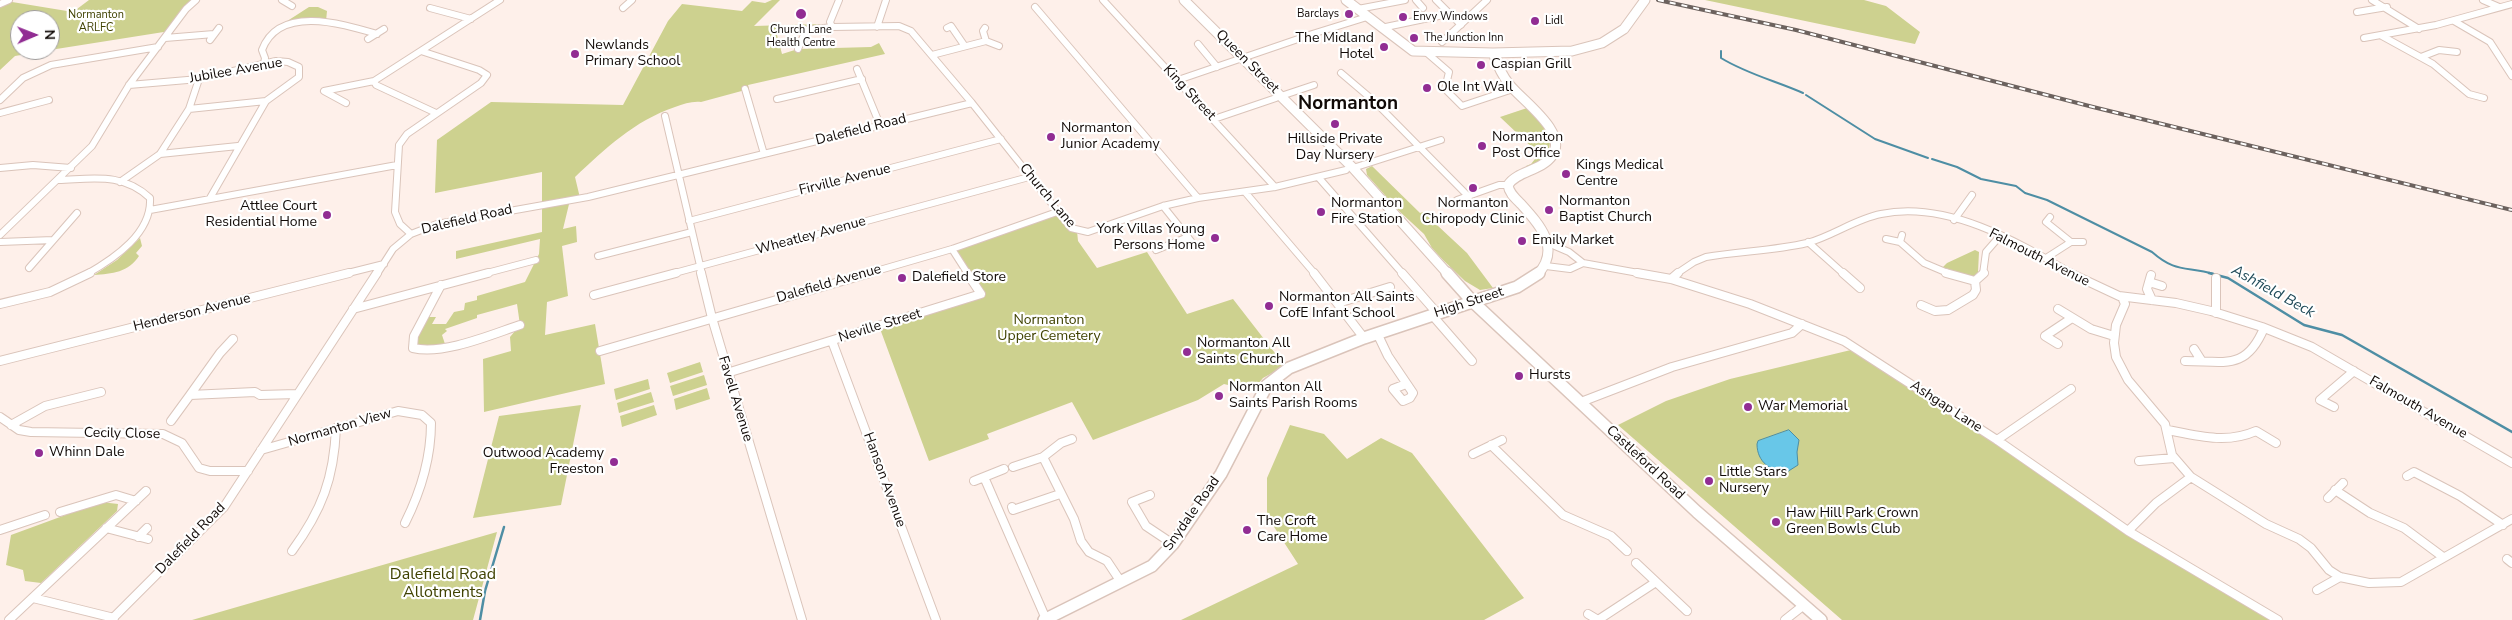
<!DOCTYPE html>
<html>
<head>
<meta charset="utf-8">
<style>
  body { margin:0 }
  #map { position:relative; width:2512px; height:620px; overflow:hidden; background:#fef0ea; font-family:"Nunito Sans",sans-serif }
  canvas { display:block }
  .north { position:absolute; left:10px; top:10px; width:50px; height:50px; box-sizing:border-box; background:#fff; border:1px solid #a09d9c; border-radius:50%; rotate:89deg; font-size:14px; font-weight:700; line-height:20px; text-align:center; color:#110a07 }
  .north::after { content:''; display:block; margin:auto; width:18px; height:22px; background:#912d93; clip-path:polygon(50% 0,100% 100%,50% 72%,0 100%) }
</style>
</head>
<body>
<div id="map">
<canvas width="2512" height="620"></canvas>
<div class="north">N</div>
</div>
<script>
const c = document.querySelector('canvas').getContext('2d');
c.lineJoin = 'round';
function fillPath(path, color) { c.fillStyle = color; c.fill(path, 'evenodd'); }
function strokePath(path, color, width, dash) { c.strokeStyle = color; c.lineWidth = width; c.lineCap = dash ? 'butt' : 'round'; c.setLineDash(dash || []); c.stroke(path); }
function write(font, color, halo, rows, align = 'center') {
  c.font = font + ' "Nunito Sans",sans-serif'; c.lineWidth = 4.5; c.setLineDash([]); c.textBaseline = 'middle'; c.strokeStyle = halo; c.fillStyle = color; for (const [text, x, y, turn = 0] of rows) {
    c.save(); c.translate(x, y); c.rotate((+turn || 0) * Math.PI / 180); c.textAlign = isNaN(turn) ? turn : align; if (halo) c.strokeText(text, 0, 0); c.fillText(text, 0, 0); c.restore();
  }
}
const green = new Path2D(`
  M89,0H196L170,31L50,50V20H20V50H50L15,56L0,70V4L6,1L73,12Z
  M772,0H780L754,26L823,24L814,25L813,28L777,35L782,54L798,49L871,47L879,43L885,54L748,85L749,89L701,102C692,101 684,104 675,107C634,121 606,148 575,177L580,198L570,200L563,229L576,226L577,242L562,246L568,296L547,302L545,335L595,324L605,384L484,412L483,359L511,351L510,337L520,325L517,304L477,315V318L445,329L447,331L442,335L446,347L418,351L414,336L424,317H436L432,324H446L454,312L464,310L465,303L477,300V296L525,282L539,254L540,239L456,259V251L542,232V172L435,193L437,140L491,102L623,105L668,21L682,4L742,11L752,1L765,3Z
  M1705,0H1864L1886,6L1920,32L1915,44Z
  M309,7H318L327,11L326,21L278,27Z
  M1527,108C1550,132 1564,148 1528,168L1526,166L1531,164L1539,154L1500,117Z
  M1372,166L1420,213L1423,212L1467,253L1493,288L1480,290L1465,281L1444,261L1432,248L1424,234L1399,211L1367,175L1366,169Z
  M1057,212L1077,231L1078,241L1097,268L1147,252L1187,314L1233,299L1285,366L1263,378L1252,391L1224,384L1198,400L1093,440L1072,402L987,434L989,439L929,461L879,326L981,294L952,249Z
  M140,238L142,246L136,253L139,256C129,272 112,274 94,275L117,260Z
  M1975,250L1979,252L1978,272L1971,279L1942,268L1947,263Z
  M1855,349L1975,428L2122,531L2271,620H1842L1618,425L1666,401L1730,379Z
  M700,362L703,372L670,383L667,373Z
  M704,375L707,385L673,396L670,386Z
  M648,379L650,389L616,400L614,389Z
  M707,388L710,399L676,410L674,399Z
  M651,392L654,402L619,413L617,403Z
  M581,405L561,505L473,518L499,416Z
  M654,405L657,415L622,427L620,416Z
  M1290,425L1324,434L1347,459L1381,438L1412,453L1524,598L1484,620H1181L1298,564L1267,516V478Z
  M101,502L118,504L117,511L41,583L25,581L23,570L6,565L11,535Z
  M497,532L473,620H192Z`);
const water = new Path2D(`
  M1789,430L1799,440L1797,452L1798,465L1787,472C1771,472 1757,462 1757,444L1758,441Z`);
const streamFar1 = new Path2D(`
  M1721,51V58C1747,74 1776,81 1803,93
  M1806,95L1875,139L1928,158
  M1932,159L1957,167L1981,179L2016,186L2025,193L2047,200L2152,252C2176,273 2185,266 2214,274`);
const stream = new Path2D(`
  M2209,273L2228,278L2304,325L2342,335L2512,432
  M480,620L485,591L504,527`);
const streetFar1 = new Path2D(`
  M282,0L292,6
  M839,0L830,22L832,27L899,26L911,31L972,103L1071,228L1088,232L1163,206L1198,198L1275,187L1346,170
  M1103,0L1275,187
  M1416,0L1423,8
  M1436,0L1461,25
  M2372,0L2419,29
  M2483,0L2499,7
  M0,4L9,0
  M1035,7L1198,198
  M430,8L471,19
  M623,8L632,0
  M1358,9L1405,0
  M2357,12L2387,7
  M2454,21L2490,42L2512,76
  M877,27L886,0
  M947,28L951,26L964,45
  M985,28L983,31L986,41
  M1381,28L1448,14
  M1309,35L1367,17
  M2382,36L2433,64L2469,94L2484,98
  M165,38L214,34
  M2364,38L2436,25L2512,4
  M368,39L384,29
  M210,40L219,28
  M1442,42L1487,0
  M1198,44L1217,67
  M798,49L806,30L832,27
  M1427,53L1449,72L1445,89L1462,106L1513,89
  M932,55L986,41L999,46
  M2421,57L2439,50L2457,52
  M264,64L265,58L262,50C279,4 343,24 377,34
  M857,69L880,125
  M1341,73L1374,101L1468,196
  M1178,80L1301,38
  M129,85L199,79L276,61L288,62L299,67V77L266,101L210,198
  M745,89L764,154
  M1281,96L1314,85
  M777,99L862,79
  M0,100L23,78L51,65L158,47
  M346,103L324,91L374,81
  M189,109L266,101
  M0,113L49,100
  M436,113L376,85L374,81L500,0
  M665,116L702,274
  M1214,119L1276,98
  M160,154L238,146
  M0,168L33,165L71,168
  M1353,168L1441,140
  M1319,178L1403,274
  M58,180C93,179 122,172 150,198C152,233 115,258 87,274
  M120,182L160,154L189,109L199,79
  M1245,192L1315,274
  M1457,200L1499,185H1508
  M1163,206L1195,246
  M150,210L397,165
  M1954,220L1972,195
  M689,221L1001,139
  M411,234L400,224L395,212L399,145L407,134L481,83L487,75L479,70L421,51
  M0,235L92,146L129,85L186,9L196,0
  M1902,235L1900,242L1924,263L1950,274
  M1886,239L1900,242
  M0,242L53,240
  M1808,242L1844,274
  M2071,242H2083
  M1548,243L1569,252L1583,263L1644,274
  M952,249L968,274
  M1156,250L1188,237
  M598,256L692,232
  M2046,258L2071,242L2046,222L2050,217
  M1546,266L1570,269L1583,263
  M29,268L77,213
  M344,274L384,264
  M377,274L393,249L411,234L437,224L588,197L972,103
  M483,274L536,260
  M671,274L1029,177
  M866,274L952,249L1057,212
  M1676,274L1694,262L1706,257C1739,251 1773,251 1807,243C1833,236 1855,219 1881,214C1947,200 2018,242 2073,274
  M1983,274L1986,252L2000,236`);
const street = new Path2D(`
  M701,273L712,318L802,620
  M1314,273L1364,338
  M1402,273L1437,313
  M1637,273L1671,279L1750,304L1844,341L1997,440L2128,531L2278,620
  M1843,273L1860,288
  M1946,273L1975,281
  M2070,273L2119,296L2176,303L2211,311L2262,327L2312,347L2512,463
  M2151,275L2147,289L2152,300
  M2216,278V313
  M1671,279L1678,273
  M2149,282L2162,286
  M441,285L414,336L413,348C444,355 490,335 520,325
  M594,295L676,273
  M2122,297L2125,304L2116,325L2114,343L2116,357L2128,380L2165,424L2172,455L2191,477L2156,503L2128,531
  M1338,303L1390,287
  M0,304L50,292L90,273
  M1921,305L1935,311L1948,310L1973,295L1976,290L1975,281L1984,273
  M353,309L488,273
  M2058,309L2091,329L2114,336
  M1432,315L1472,361
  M1377,333L1388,356L1413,393L1410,398L1403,401L1393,389L1406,384
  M233,339L220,353L190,395L255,392L260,395L297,394
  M832,341L936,620
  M2058,344L2045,336L2072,318
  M2194,349L2201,360
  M600,351L870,273
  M0,361L349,273
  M2185,361C2225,361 2246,371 2264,328
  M727,373L981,294L967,273
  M1581,402L1672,367L1792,333L1802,324
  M2334,407L2320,400L2354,371
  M0,417L19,430L31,432L163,434L182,443L199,468L210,471H248
  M171,421L190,395
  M11,425L45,406L101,392
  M2168,430C2198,436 2227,444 2256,431L2276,443
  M1997,440L2071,389
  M1491,445L1563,515L1611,536L1627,551
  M261,450L398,411L422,415L431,423C431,459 421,491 405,523
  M1473,454L1502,440
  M1043,457L1074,519L1081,541L1089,552L1107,561L1121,582
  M2139,461L2174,458
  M1013,467L1043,457L1061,443L1072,439
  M2407,476L2414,472L2460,496L2503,525
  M984,477L1046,619
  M2191,477L2266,524L2299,539L2311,548L2329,570L2340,577L2369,583L2401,582L2512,519
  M974,481L1004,469
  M2335,490L2370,513L2404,528L2443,557
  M1150,495L1132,502L1146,526L1173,544
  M2328,498L2343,483
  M1012,507L1013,510L1060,494
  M60,512L116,495L136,501
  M106,528L148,539
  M0,530L45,515
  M138,537L147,528
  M292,551C322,510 334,478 336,428
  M2507,559L2512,563
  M1636,563L1687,611
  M2317,590L2340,577
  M33,598L114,618
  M1588,614L1598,620
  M9,620L146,491
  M111,620L224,507L377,273
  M1598,620L1656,582
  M1785,620L1804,605`);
const secondaryFar1 = new Path2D(`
  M1184,0L1353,168L1448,274
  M1346,0L1413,51L1493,53L1572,51L1602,43L1624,29L1645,0
  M1493,53C1497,64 1501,74 1509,84C1522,101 1569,132 1552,156C1541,171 1517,171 1508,185C1509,193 1515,198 1521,204C1540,225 1561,248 1538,274`);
const secondary = new Path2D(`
  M1447,273L1472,301L1697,512L1821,620
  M1044,620L1152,566L1173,544L1221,474L1267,385L1289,368L1364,338L1517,287L1539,273`);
const rail = new Path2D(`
  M1658,0L1796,30L2093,107L2512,210`);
const markers = [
  [801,14,6,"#912d93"],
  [1349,14,5,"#912d93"],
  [1403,17,5,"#912d93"],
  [1535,21,5,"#912d93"],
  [1414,38,5,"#912d93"],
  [1384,47,5,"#912d93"],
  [575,54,5,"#912d93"],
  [1481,65,5,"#912d93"],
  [1427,88,5,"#912d93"],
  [1335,124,5,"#912d93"],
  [1051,137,5,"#912d93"],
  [1482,146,5,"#912d93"],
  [1566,174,5,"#912d93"],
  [1473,188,5,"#912d93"],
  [1549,210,5,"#912d93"],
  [1321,212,5,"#912d93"],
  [327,215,5,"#912d93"],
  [1215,238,5,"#912d93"],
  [1522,241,5,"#912d93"],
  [902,278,5,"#912d93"],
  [1269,306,5,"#912d93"],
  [1187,352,5,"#912d93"],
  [1519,376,5,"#912d93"],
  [1219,396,5,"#912d93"],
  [1748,407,5,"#912d93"],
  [39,453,5,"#912d93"],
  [614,462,5,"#912d93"],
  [1709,481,5,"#912d93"],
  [1776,522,5,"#912d93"],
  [1247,530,5,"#912d93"]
];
const farPoinames = [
  ["Barclays",1339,14,"right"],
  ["Envy Windows",1413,17],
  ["Lidl",1545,21],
  ["Church Lane",801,30,"center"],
  ["Health Centre",801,43,"center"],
  ["The Junction Inn",1424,38]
];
const farParknames = [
  ["Normanton",96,15],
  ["ARLFC",96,28]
];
const poiNames = [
  ["The Midland",1374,39,"right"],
  ["Hotel",1374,55,"right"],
  ["Newlands",585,46],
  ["Primary School",585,62],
  ["Caspian Grill",1491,65],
  ["Ole Int Wall",1437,88],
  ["Normanton",1061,129],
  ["Junior Academy",1061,145],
  ["Normanton",1492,138],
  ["Post Office",1492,154],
  ["Hillside Private",1335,140,"center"],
  ["Day Nursery",1335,156,"center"],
  ["Kings Medical",1576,166],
  ["Centre",1576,182],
  ["Normanton",1559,202],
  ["Baptist Church",1559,218],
  ["Normanton",1331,204],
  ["Fire Station",1331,220],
  ["Normanton",1473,204,"center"],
  ["Chiropody Clinic",1473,220,"center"],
  ["Attlee Court",317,207,"right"],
  ["Residential Home",317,223,"right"],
  ["York Villas Young",1205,230,"right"],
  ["Persons Home",1205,246,"right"],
  ["Emily Market",1532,241],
  ["Dalefield Store",912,278],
  ["Normanton All Saints",1279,298],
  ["CofE Infant School",1279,314],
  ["Normanton All",1197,344],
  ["Saints Church",1197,360],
  ["Hursts",1529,376],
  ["Normanton All",1229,388],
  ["Saints Parish Rooms",1229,404],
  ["War Memorial",1758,407],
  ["Whinn Dale",49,453],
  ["Outwood Academy",604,454,"right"],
  ["Freeston",604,470,"right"],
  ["Little Stars",1719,473],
  ["Nursery",1719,489],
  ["Haw Hill Park Crown",1786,514],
  ["Green Bowls Club",1786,530],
  ["The Croft",1257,522],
  ["Care Home",1257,538]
];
const streetNames = [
  ["Queen Street",1247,62,45],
  ["Jubilee Avenue",236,71,-10],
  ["King Street",1189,93,47],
  ["Dalefield Road",861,130,-14],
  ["Firville Avenue",845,180,-14],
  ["Church Lane",1047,196,50],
  ["Dalefield Road",467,220,-13],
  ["Wheatley Avenue",811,236,-15],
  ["Falmouth Avenue",2039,258,27],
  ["Dalefield Avenue",829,284,-16],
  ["High Street",1469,303,-18],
  ["Henderson Avenue",192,313,-14],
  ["Neville Street",880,326,-17],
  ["Favell Avenue",735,399,73],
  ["Ashgap Lane",1946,407,33],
  ["Falmouth Avenue",2418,408,30],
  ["Normanton View",340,428,-16],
  ["Cecily Close",122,434,1],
  ["Castleford Road",1645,463,43],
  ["Hanson Avenue",884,480,70],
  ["Snydale Road",1192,514,-55],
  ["Dalefield Road",191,539,-46]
];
const parkNames = [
  ["Normanton",1049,321],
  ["Upper Cemetery",1049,337]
];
const waterNames = [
  ["Ashfield Beck",2273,292,29]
];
const nearParknames = [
  ["Dalefield Road",443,575],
  ["Allotments",443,593]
];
const districtNames = [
  ["Normanton",1348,104]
];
fillPath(green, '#cdd18f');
fillPath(water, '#68c7e8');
strokePath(water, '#4e8ea4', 1);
strokePath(streamFar1, '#4e8ea4', 2);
strokePath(stream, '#4e8ea4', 2.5);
strokePath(streetFar1, '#dac4ba', 8);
strokePath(street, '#dac4ba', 10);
strokePath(secondaryFar1, '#dac4ba', 11);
strokePath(secondary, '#dac4ba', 14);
strokePath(streetFar1, '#fff', 6);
strokePath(street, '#fff', 8);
strokePath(secondaryFar1, '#fff', 9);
strokePath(secondary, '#fff', 11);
strokePath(rail, '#6c625e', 4);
strokePath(rail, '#fff', 2, [6]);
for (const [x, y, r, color] of markers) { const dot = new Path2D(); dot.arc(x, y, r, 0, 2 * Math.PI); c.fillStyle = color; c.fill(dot); strokePath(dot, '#fff', 2); }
write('11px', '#110a07', '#fff', farPoinames, 'left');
write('11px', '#404202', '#fff', farParknames);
write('14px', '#110a07', '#fff', poiNames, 'left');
write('14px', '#110a07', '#fff', streetNames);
write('14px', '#404202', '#fff', parkNames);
write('italic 15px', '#214b59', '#fff', waterNames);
write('16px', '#404202', '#fff', nearParknames);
write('bold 19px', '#110a07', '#fff', districtNames);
</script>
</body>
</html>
